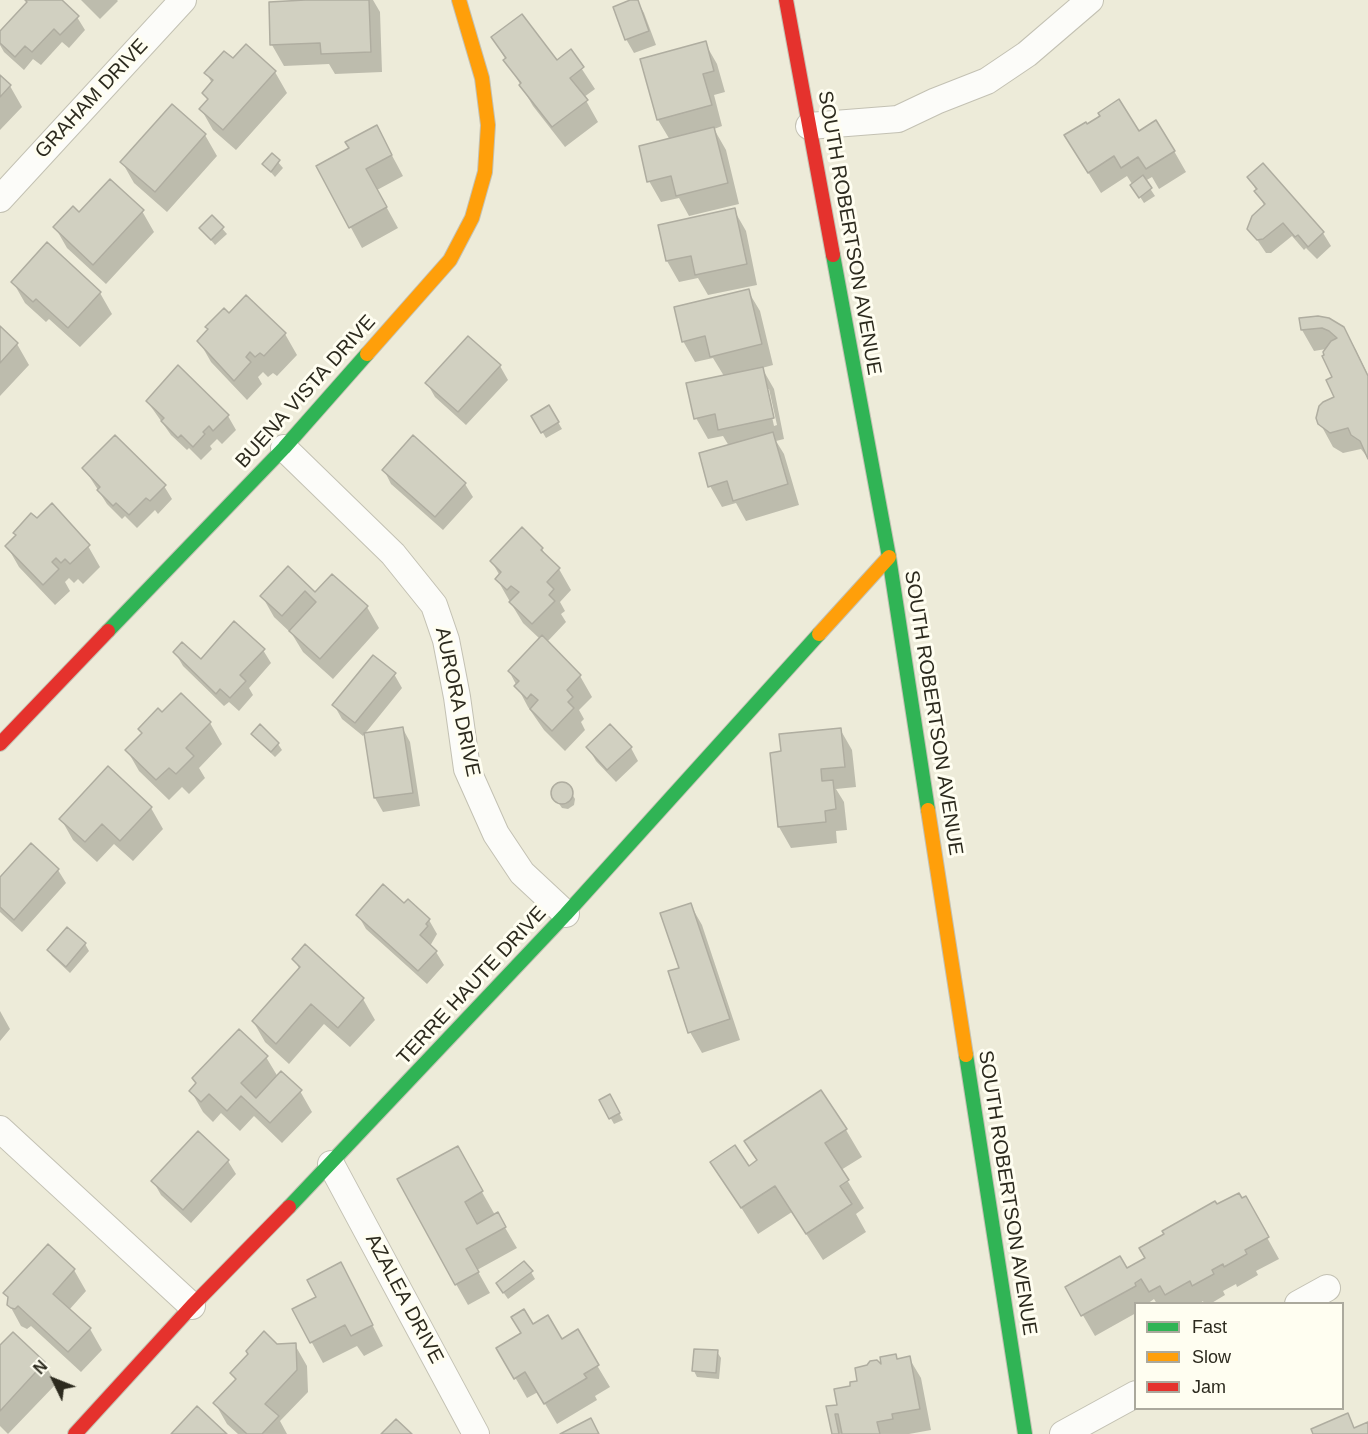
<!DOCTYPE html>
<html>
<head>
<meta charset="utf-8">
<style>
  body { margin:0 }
  #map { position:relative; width:1368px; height:1434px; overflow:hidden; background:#edebd9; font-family:Arial,sans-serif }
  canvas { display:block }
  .legend { position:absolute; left:1134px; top:1302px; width:210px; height:108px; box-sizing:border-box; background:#fffef1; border:2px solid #aba99d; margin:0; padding:8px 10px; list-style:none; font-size:18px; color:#2c2a1e }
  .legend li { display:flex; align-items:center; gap:12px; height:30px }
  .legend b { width:30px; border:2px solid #aba99d }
  .north { position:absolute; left:24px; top:1350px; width:60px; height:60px; -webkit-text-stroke:4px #fffef1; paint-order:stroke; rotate:313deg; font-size:16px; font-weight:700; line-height:24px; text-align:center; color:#2c2a1e }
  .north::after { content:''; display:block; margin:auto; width:21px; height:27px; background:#2c2a1e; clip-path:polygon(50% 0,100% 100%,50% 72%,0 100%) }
</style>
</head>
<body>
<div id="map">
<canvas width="1368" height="1434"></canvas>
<ul class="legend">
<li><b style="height:8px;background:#30b455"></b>Fast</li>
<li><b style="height:8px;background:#ff9f0a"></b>Slow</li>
<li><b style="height:8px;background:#e5322d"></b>Jam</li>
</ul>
<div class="north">N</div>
</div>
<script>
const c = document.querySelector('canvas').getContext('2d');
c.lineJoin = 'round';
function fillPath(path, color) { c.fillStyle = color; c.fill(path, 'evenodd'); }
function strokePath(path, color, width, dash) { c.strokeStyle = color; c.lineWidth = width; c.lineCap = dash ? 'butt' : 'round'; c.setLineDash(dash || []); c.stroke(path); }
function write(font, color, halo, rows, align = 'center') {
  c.font = font + ' Arial,sans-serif'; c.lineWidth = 6; c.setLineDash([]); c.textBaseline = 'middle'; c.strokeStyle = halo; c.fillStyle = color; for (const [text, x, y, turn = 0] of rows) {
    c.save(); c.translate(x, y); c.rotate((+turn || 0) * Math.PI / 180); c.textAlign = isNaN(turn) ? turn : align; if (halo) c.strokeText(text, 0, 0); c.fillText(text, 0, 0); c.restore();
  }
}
const shadow = new Path2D(`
  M26,0H59L77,17L85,30L69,48L62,42L41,65L33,59L24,70L4,52L0,45V33L28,3Z
  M81,0H117L118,1L100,19Z
  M331,0H373L380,12L382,72L335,74L329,64L284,66L272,45Z
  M635,0H637L644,13L656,45L634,53L626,39Z
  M493,38L556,62L570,51L595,89L584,97L598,122L565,147L533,106Z
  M705,43L717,64L725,92L714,95L722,126L714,129L726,150L739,204L689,216L679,198L661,202L649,181L670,140L658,120L642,60Z
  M233,61L275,72L287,93L236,150L213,130L201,109L208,101L204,93L212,83L206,73Z
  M0,77L10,86L22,107L0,130Z
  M205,135L217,156L167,212L134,183L122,162Z
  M388,148L403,176L377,190L398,228L362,248L318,167Z
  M1174,151L1186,172L1159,189L1152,177L1145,181L1155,196L1144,203L1127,176L1101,193L1078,156Z
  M272,155L283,168L275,177L264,164Z
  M1249,177L1323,233L1331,246L1317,259L1306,248L1304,250L1292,236L1271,253H1266L1249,228L1264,205Z
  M734,210L746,231L757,285L708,295L698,278L679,282L667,261L660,226Z
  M142,211L154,232L106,284L67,248L55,227L79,214Z
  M212,217L227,234L215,245L201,228Z
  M13,282L100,293L112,314L80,347L49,319L46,322L25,303Z
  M748,291L760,311L773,365L762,368L774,389L784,439L776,441L784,454L799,505L746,521L736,503L722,507L710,486L729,446L723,436L708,439L696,418L724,376L713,358L695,362L683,341ZM766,389H769L777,425L774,426Z
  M246,297L285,334L297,355L277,376L273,373L268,377L263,372L258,377L262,384L247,400L211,362L199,341L229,315Z
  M1301,319L1343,328L1356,350L1368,375V458L1361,449L1343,453L1333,447L1321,425L1336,398L1334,378L1326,349L1314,351L1302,330Z
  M0,328L17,344L29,365L0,396Z
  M500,366L508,380L466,425L435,397L427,383Z
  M179,367L228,416L236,430L222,444L217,439L210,446L212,449L201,460L189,448L187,450L171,435L147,401Z
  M549,407L562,429L546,438L533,416Z
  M84,468L164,486L172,499L158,514L155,510L137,528L125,516L122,519L107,504Z
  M384,470L465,484L473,497L443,530L391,484Z
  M7,546H88L100,567L83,584L78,579L74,583L69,578L65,582L70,591L55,605L19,567Z
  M542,549L548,559L559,569L571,590L560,602L565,611L561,614L566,622L547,642L580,676L592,697L579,710L584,719L581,722L585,730L565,751L544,730L528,707L509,671L540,639L523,623L509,600L497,579L500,576L492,562Z
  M288,568L316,594L367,607L379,628L333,679L303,652L292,634L274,617L262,596Z
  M263,650L271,663L249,688L253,695L239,711L229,702L224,706L183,666L175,652L201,661Z
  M394,674L402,688L363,736L342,719L334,705Z
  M181,695L210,723L222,744L199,768L205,778L189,794L182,787L169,800L139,771L127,750Z
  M403,729L410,742L420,806L383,812L375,798L365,734Z
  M840,729L852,750L856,787L836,789L844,802L847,830L836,831L837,843L791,848L779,827L771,754L782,753Z
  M253,734L278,744L282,750L275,757L257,740Z
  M588,747L631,748L638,761L616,782L596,761Z
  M560,784L567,785L575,799L574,805L568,809L562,808L553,795L554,788Z
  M151,808L163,829L133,861L114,844L97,862L73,840L61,819Z
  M58,870L66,883L22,932L0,912V880Z
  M690,904L702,925L740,1040L702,1053L690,1032L681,969Z
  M404,905L429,920L437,934L430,946L436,952L444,965L427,984L366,929L358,915Z
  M67,929L85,944L89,951L70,973L52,956L48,950Z
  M294,959L363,999L375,1020L350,1047L324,1024L289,1064L265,1042L253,1021L300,970Z
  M0,1011L10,1029L0,1041Z
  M266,1057L278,1077L300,1091L312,1112L282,1143L254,1116L240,1131L221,1113L213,1122L203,1112L191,1091L197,1084Z
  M610,1096L623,1120L614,1124L601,1101Z
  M846,1130L862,1157L841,1170L864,1208L856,1214L866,1232L823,1260L792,1212L758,1234L712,1162L749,1168Z
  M457,1148L495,1215L497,1214L517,1248L477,1270L490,1293L468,1305L456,1284Z
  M228,1161L236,1174L191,1223L161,1195L153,1181Z
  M1245,1198L1279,1259L1256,1271L1258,1275L1237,1287L1236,1284L1223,1291L1225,1295L1210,1304H1204L1203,1301L1199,1304H1157L1154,1299L1147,1304H1136V1313L1095,1336L1067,1288L1127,1270L1147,1258L1217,1206Z
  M48,1246L74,1270L86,1291L69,1310L90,1329L102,1350L81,1372L31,1326L27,1329L21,1326L9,1304V1300L5,1293Z
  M531,1272L535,1279L508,1299L501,1289Z
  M352,1285L383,1346L364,1356L357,1346L323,1363L294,1310Z
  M533,1327L562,1341L577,1332L610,1387L595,1396L597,1400L557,1424L538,1392L527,1398L498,1348Z
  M13,1334L44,1363L56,1384L8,1434L0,1426V1347Z
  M277,1345H295L307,1366L308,1392L280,1421L287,1434H238L227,1424L215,1403L236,1381L232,1374Z
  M717,1352L721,1358L719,1379L697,1377L694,1371Z
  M909,1358L921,1378L931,1430L909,1434H833L828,1407L838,1406L852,1387L859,1382L897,1360Z`);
const building = new Path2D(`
  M25,0H62L79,16L60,35L54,29L32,52L25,46L15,57L0,43V31L27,2Z
  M305,0H369L371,52L321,54L320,43L270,45L269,2Z
  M630,0H638L649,31L625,40L613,7Z
  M522,14L557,60L571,49L584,67L570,78L588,100L552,127L519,85L521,83L503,60L506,58L491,37Z
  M706,41L714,71L703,74L712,105L657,120L640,59Z
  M246,44L276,71L223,130L199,109L208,99L202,93L213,80L204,73L224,51L233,58Z
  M0,75L11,85L0,97Z
  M1119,99L1139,131L1156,120L1175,151L1146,169L1138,157L1121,168L1114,156L1088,173L1064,135L1086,122L1087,124L1100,116L1098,113Z
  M172,104L206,134L155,192L120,162Z
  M377,125L392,155L366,169L387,207L349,228L316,166L349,148L345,142Z
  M714,127L728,183L676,196L671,176L647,182L639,146Z
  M272,153L280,160L271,172L262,164Z
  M1263,163L1324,232L1308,247L1298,235L1295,237L1283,223L1263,239L1257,240L1247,229L1252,216L1265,204L1254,191L1257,189L1247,177Z
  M1143,175L1152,188L1139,198L1130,185Z
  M110,179L144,210L93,265L53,227L73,206L79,212Z
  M735,208L747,264L695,275L691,256L666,261L658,225Z
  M212,215L224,227L211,240L199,228Z
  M47,242L101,292L68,328L36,299L33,302L11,282Z
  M749,289L762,344L710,357L705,336L682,342L674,307Z
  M246,295L286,333L264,356L260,353L255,357L250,352L246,357L251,362L234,381L197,341L208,329L205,327L224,308L229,313Z
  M1318,316L1329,318L1344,327L1368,376V459L1360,441L1351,435L1348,428L1330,433L1318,424L1316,418L1319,406L1323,402L1334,397L1326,380L1332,377L1322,356L1324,355L1323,352L1331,341L1337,338L1329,331L1322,328L1301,330L1299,318Z
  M0,326L18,343L0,363Z
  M468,336L501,365L458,412L425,383Z
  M178,365L229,415L213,431L209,426L203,432L205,434L193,447L181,435L178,438L161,421L164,418L146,401Z
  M763,367L774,418L718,430L715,414L694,419L686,383Z
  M549,405L559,422L541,433L531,416Z
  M773,432L788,484L733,501L727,481L708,487L699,453Z
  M115,435L166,485L150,501L146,498L129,515L116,503L113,506L97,490L100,487L82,468Z
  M413,435L466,483L435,517L382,470Z
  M52,503L90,545L70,564L65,559L61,563L56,558L52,562L59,569L43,585L5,546L16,535L13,533L31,513L37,518Z
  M522,527L543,548L541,550L560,568L547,582L554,589L549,595L555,601L532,624L509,602L519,592L511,586L507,590L495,579L501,572L490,561Z
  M288,566L315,592L332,574L368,606L320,659L289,631L316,602L305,591L282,616L260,596Z
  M234,621L265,649L240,675L246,681L230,698L220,689L216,694L173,652L182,642L201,659Z
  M542,635L581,675L567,690L573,697L568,702L574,708L552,731L530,709L538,700L531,694L527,699L514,686L519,681L508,671Z
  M373,655L396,673L355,723L332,705Z
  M181,693L211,722L186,748L194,756L176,774L169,768L156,780L125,750L142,733L138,729L158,708L162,712Z
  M260,724L279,743L271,752L251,734Z
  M610,724L632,747L607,770L586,747Z
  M403,727L413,793L374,798L364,733Z
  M841,728L845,767L821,769L822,781L833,780L836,809L825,811L826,822L778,827L770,753L781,751L779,734Z
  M108,766L152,807L120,841L102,824L85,842L59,819Z
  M551 793a11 11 0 1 1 22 0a11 11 0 1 1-22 0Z
  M31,843L59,869L14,920L0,907V877Z
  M383,884L404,903L408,899L430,919L426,924L428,926L420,935L437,951L418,971L356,915Z
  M691,903L730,1019L688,1033L668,971L679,968L660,913Z
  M67,927L86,943L66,967L47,950Z
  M305,944L364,998L338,1028L311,1004L276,1044L252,1021L300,967L292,959Z
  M239,1029L268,1056L241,1083L256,1098L281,1071L302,1090L270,1123L241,1096L227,1111L209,1094L201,1102L189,1091L196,1083L192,1078Z
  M821,1090L847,1129L825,1143L849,1180L840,1186L852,1204L806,1234L775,1186L741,1208L710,1162L735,1145L749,1166L757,1160L744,1141Z
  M610,1094L620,1113L609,1119L599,1100Z
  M198,1131L229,1160L183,1210L151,1181Z
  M458,1146L483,1191L465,1202L477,1224L498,1212L506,1227L466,1249L479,1272L455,1285L397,1179Z
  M1239,1193L1242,1198L1246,1196L1269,1237L1245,1250L1247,1254L1224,1267L1223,1264L1212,1270L1214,1274L1192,1286L1190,1281L1165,1295L1160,1286L1149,1292L1141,1279L1135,1283L1136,1286L1081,1316L1065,1287L1120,1256L1127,1268L1145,1258L1139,1248L1164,1234L1162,1231L1215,1201L1217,1204Z
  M48,1244L75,1269L53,1294L91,1328L68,1352L18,1306L15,1309L11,1308L7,1305L8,1297L3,1293Z
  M524,1261L533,1271L503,1293L496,1283Z
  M341,1262L373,1325L351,1336L345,1325L310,1343L292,1309L316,1297L307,1280Z
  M524,1309L533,1324L548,1315L562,1339L578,1329L599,1365L584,1374L587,1378L544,1404L525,1372L514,1379L496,1348L521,1333L511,1317Z
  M264,1331L277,1344L296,1343L297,1370L265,1404L279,1416L262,1434H247L213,1403L236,1379L230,1373L248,1354L246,1351Z
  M13,1332L45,1362L0,1411V1345Z
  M694,1349L718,1350L716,1373L692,1371Z
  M896,1354L897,1359L910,1356L920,1409L892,1414L893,1419L877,1422L880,1434H842L838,1414H835L839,1434H832L826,1406L837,1405L834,1389L850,1386V1382L857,1381L855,1368L867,1365L870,1361L877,1360L881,1364L880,1357Z
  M197,1406L227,1434H171Z
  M1348,1413L1354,1428L1368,1422V1434H1313L1311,1429Z
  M591,1418L599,1434H560Z
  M396,1419L412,1434H381Z`);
const street = new Path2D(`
  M809,126L898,119L936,101L987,81L1027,54L1090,0
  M0,199L183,0
  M284,448L393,554L434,605L446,640L457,697L467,769L496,834L522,873L566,914
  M0,1129L192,1306
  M331,1164L476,1434
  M1298,1304L1327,1288
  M1063,1434L1136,1394`);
const fast = new Path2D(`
  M833,255L889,557L928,810
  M108,631L284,448L367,354
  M966,1055L1025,1434
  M289,1207L566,914L819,634`);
const slow = new Path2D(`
  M367,354L450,260L472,218L485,172L488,125L482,78L459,0
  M819,634L889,557
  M928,810L966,1055`);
const jam = new Path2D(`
  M786,0L833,255
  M0,744L108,631
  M75,1434L192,1306L289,1207`);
const streetNames = [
  ["GRAHAM DRIVE",92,99,-47],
  ["SOUTH ROBERTSON AVENUE",849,233,80],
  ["BUENA VISTA DRIVE",306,392,-48],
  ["AURORA DRIVE",457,702,78],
  ["SOUTH ROBERTSON AVENUE",933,713,81],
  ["TERRE HAUTE DRIVE",472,986,-47],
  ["SOUTH ROBERTSON AVENUE",1007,1193,81],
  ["AZALEA DRIVE",404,1299,62]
];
fillPath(shadow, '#0003');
fillPath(building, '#d1d0c1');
strokePath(building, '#afada0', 1.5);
strokePath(street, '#c3c1b3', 28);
strokePath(fast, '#c3c1b3', 16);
strokePath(slow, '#c3c1b3', 16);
strokePath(jam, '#c3c1b3', 16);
strokePath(street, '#fcfcf9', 26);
strokePath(fast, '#30b455', 14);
strokePath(slow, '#ff9f0a', 14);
strokePath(jam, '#e5322d', 14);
write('20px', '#2c2a1e', '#fffef1', streetNames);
</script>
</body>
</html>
